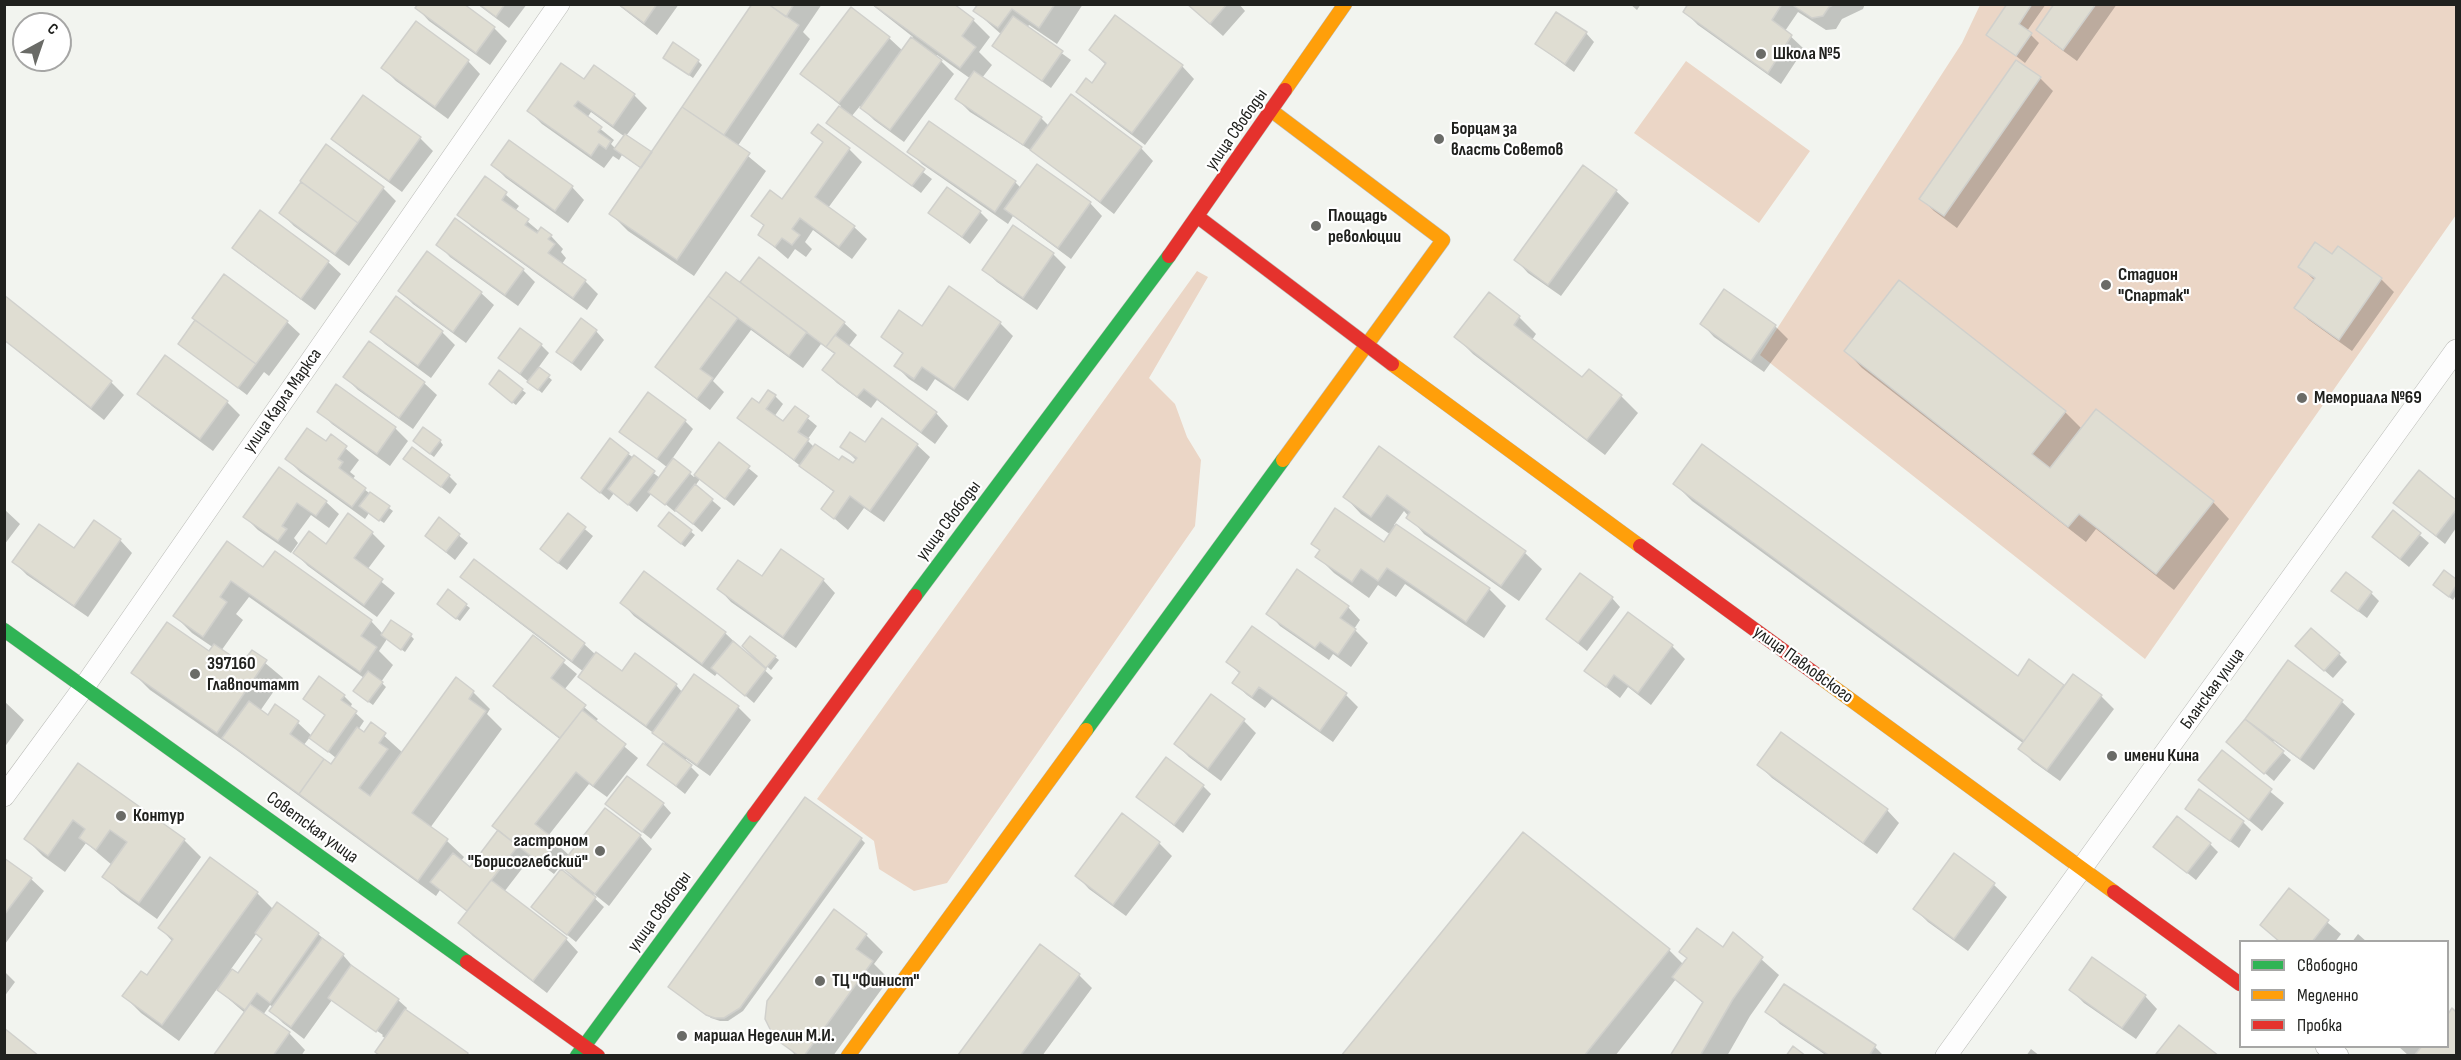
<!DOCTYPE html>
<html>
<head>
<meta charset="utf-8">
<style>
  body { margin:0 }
  #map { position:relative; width:2461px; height:1060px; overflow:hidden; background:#f2f4ef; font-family:"Sofia Sans Condensed",sans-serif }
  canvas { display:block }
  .frame { position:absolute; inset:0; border:6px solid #20211e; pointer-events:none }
  .legend { position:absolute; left:2239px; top:940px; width:210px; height:108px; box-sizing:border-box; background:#fff; border:2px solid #a6a6a5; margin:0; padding:8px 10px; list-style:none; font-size:18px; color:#20211e }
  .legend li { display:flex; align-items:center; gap:12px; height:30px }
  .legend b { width:30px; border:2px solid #a6a6a5 }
  .north { position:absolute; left:12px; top:12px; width:60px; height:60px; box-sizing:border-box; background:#fff; border:2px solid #a6a6a5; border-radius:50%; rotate:40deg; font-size:16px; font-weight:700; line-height:24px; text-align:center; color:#20211e }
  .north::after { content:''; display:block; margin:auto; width:21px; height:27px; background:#6a6b67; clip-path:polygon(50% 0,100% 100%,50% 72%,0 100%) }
</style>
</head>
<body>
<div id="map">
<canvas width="2461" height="1060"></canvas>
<div class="frame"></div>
<ul class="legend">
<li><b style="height:8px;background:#30b455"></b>Свободно</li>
<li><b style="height:8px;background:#ff9f0a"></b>Медленно</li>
<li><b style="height:8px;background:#e5322d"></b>Пробка</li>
</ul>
<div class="north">С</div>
</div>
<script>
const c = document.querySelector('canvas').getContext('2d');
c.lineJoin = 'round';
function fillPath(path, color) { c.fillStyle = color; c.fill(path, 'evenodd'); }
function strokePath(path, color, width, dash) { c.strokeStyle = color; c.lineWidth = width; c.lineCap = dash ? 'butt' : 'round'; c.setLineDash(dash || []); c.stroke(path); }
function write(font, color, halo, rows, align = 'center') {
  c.font = font + ' "Sofia Sans Condensed",sans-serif'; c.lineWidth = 4.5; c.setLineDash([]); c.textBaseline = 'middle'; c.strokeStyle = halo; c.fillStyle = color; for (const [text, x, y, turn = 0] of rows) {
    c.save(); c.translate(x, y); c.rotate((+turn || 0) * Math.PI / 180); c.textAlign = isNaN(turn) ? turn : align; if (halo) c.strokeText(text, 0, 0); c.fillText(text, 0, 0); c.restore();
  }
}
const green = new Path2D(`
  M1980,5H2456V215L2145,659L1760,355L1962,43Z
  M1686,61L1810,151L1759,223L1634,133Z
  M1197,271L1208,277L1149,378L1175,404L1187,437L1201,460L1195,526L947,883L914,891L879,869L874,841L817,799Z`);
const shadow = new Path2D(`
  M462,4L494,28L507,41L490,65L429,21L417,8Z
  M477,4H527L509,28Z
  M617,4H679L657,35Z
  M754,4H822L803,32L810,39L737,147L766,171L694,276L628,231L611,214L642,169L622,155L619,160L613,156L604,168L542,124L529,111L584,81L634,95L647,108L626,136L651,153L689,112L684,107ZM591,112L625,137L616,149L611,144L614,140L587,118Z
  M871,4H951L973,20L990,37L979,52L992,65L982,78L1041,118L1049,126L1141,148L1153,161L1114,214L1038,155L970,112L957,99L971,79L937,55L936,56L954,74L904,142L874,120L860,106L851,117L932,179L921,193L828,123L841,106L802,74L889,38L903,51L913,37Z
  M977,4H1083L1057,44L1029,25L1027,28L1071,60L1051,88L994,46L1002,35L975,11L979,6Z
  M1187,4H1239L1245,11L1223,36Z
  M1630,4H1641L1637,10Z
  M1690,4H1865L1863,9L1842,19L1836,29L1826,30L1798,12L1785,31L1804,49L1781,84L1698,25L1685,12Z
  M2009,4H2046L2027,31L2039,43L2025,63L1988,34Z
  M2056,4H2117L2077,61L2051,42L2038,30Z
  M1586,33L1594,42L1574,72L1536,44Z
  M1091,50L1182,66L1194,79L1145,145L1091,104L1078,91L1092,85L1106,65Z
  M468,61L480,74L448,119L396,81L383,68Z
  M669,61H698L702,65L693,78Z
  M2040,78L2053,91L1957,228L1934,211L1921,198Z
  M818,126L849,149L862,162L828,208L854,227L867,239L852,259L813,230L805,242L812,249L806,257L795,249L788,259L760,235L765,227L753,215L782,201L824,143L813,133Z
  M420,138L433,151L402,192L346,151L333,139Z
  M326,146L383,188L396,201L349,266L294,226L281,213Z
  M909,151L1015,182L1021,188L1090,203L1102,216L1071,259L1013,216L1008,224L922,164Z
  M493,165L572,187L584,200L568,223L506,178Z
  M486,178L519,206L515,211L540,232L551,236L563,249L561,252L566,258L562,264L585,281L598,294L587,310L472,227L459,214Z
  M1616,191L1629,203L1561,296L1528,273L1516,260Z
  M980,212L988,220L970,244L930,213Z
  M438,244L523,270L535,282L518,306L450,257Z
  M234,248L328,262L341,274L315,310L247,260Z
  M1053,254L1066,267L1037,310L997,282L984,270Z
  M2333,256L2381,279L2394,292L2352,351L2309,320L2296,308L2315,281L2300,266Z
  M759,259L844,323L857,335L848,347L936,413L948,426L935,444L877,400L871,408L837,383L824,370L836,355L821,344L803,368L751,330L713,381L724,392L710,410L670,379L657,367L740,284Z
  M400,291L481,293L494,305L466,343L413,304Z
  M1489,294L1519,317L1536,334L1532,340L1583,379L1621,396L1638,413L1605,455L1473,354L1456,337Z
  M4,297L111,382L124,395L104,420L4,340Z
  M287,322L300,334L269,376L264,372L247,395L180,344Z
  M1000,323L1013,336L968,401L935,379L927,391L909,379L896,366L904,355L882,337L922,328Z
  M1702,324L1775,326L1788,339L1764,372L1714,337Z
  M372,331L442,332L455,345L431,378L385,344Z
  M596,331L604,340L581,371L558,352Z
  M370,343L424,383L437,395L413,429L358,390L345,377Z
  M541,345L549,353L538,368L552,380L542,393L500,358Z
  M1846,351L2065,412L2082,429L2213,502L2229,519L2174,590L2096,529L2086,542L1862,368Z
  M336,387L395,428L408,441L390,466L332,424L319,411Z
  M494,388L522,390L526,393L516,405Z
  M139,393L227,402L240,415L213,451L152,406Z
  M775,396L783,404L774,417L784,423L795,408L817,426L807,440L814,447L839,462L854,466L857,461L842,446L865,444L917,445L930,457L884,522L864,508L848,530L823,509L835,493L739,418Z
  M685,421L693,429L672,459L694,477L719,444L758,476L734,506L700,479L695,486L721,508L702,532L677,510L675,512L652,493L637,512L614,493L609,500L583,478L610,440L660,478L668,468L621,431Z
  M331,436L359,460L350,472L355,476L352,480L393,511L384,523L369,513L365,519L300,472L287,459L326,443Z
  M440,441L443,445L434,457L418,445Z
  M1379,449L1525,553L1542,569L1519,601L1424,534L1404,511L1394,525L1489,589L1506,606L1484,638L1405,584L1396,597L1378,585L1369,598L1334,573L1317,556L1320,551L1313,543L1384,544L1391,535L1361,514L1345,497Z
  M405,459L449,476L457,484L450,494Z
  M279,469L326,502L339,514L329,528L311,515L294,538L298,543L291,553L258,530L245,517Z
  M2419,473L2456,502V528L2445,544L2395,503Z
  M1675,484L2018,678L2030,661L2065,687L2101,696L2114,709L2060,781L2032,761L2020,748L2023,743L1692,501Z
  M4,509L20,524L4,545Z
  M2393,512L2429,543L2409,567L2382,545Z
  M669,514L695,535L685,547L663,530Z
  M568,515L593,536L567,570L550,557Z
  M439,519L468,543L455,560L426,536Z
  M372,533L385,546L367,570L395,593L377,617L308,566L295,553Z
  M120,540L132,553L88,617L27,575L14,562Z
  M227,543L264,569L371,621L383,634L411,636L414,639L405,652L387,639L379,651L393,665L381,682L386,687L373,705L359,695L364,678L249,597L236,614L243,620L221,651L243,665L252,652L283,678L260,711L268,717L276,706L298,723L312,736L326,716L304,699L344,696L352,704L350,708L364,721L358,730L364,735L371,724L403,753L456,680L473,692L490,709L487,714L502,729L430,828L447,841L464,857L461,861L471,869L500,831L561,740L508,699L495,686L533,637L577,674L564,690L598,719L595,722L638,758L607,797L589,784L548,836L570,856L640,836L652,849L609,906L594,894L592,896L604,907L576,942L533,907L575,880L561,865L554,874L531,857L504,892L566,939L578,952L547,993L473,936L460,923L468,912L440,890L436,896L235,749L150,690L133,673L210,653L214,648L192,633L175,616ZM310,737L336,758L331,766L303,746Z
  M2444,572L2456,581V595L2453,600L2439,589Z
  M462,577L584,644L596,655L622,673L676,685L683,693L738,707L751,720L710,776L686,759L685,761L699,775L685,794L649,765L665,743L659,737L593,689L580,676L584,672L475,589Z
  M762,579L823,580L835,593L796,648L731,602L719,589Z
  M2371,593L2379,601L2367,618L2342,599Z
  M1612,598L1620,607L1587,651L1548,619Z
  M622,603L725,633L773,678L754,703L718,672L715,676L634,616Z
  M466,605L470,608L460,621L442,608Z
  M1348,607L1360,620L1354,629L1368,643L1351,667L1333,654L1329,660L1280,626L1268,613Z
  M1628,614L1672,646L1685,659L1651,705L1628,687L1620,698L1586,671Z
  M744,646L775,657L779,660L771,670Z
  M2306,654H2339L2347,662L2333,678Z
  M1228,662L1346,695L1358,707L1333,742L1272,699L1265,708L1247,695L1234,683L1240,674Z
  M2288,662L2342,702L2355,714L2314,770L2274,741L2272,743L2291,760L2274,781L2228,741Z
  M4,701L24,720L4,748Z
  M1244,721L1256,733L1221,781L1189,757L1176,744Z
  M2222,752L2284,803L2262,831L2200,780Z
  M78,765L184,840L201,857L157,919L121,893L104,877L112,865L86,843L65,872L43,856L26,839Z
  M1759,765L1887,810L1899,823L1877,854L1772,778Z
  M1203,786L1211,794L1183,833L1138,797Z
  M607,804H663L671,813L651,839Z
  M2187,809L2243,822L2251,830L2239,848Z
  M1523,834L1669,950L1684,965L1724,949L1734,935L1779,975L1750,1016L1727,1056H1672L1704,1004L1676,979L1615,1056H1343Z
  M861,839L865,843L743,1011L728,1021H720L711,1018L674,991Z
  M1159,843L1172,856L1126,916L1089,889L1077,876Z
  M2210,844L2218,852L2196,880L2155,847Z
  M1954,856L1994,885L2007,897L1968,951L1928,922L1915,909Z
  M4,860L31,879L44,891L5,944Z
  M2289,890L2341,934L2335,942H2279L2262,925Z
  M257,893L273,909L318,934L343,955L355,969L398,1000L407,1008L405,1011L468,1056H380L386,1039L382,1036L383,1035L332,1000L304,1039L283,1023L271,1011L273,1007L270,1005L263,1015L289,1033L305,1050L301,1056H215L245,1013L217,989L179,1041L141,1013L124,996L147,978L173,942L160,928ZM257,933L263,940L238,975L231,969Z
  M834,911L866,935L883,952L874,964L889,979L833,1056H796L783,1042Z
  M2358,934L2367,942H2352Z
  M1041,946L1079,975L1092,988L1042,1056H961Z
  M4,971L15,982L4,997Z
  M2071,990L2145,996L2157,1009L2136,1039L2084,1003Z
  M2453,1010L2456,1014V1056H2409L2398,1046H2448V1017Z
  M1767,1011L1875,1047L1884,1056H1827L1780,1024Z
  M2031,1049L2040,1056H2026Z
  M2158,1054L2217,1056H2160Z`);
const building = new Path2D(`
  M418,4H464L495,27L476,53L415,8Z
  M479,4H505L496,17Z
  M618,4H657L644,23Z
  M752,4H768L799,25L724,135L682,107Z
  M768,4H794L786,17Z
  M872,4H954L974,19L962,36L976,47L960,68Z
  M978,4H1055L1039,28L1012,9L998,28L973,11Z
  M1187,4H1227L1210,24Z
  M1688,4H1782L1772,20L1792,35L1768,73L1683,12Z
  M1791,4H1835L1829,7L1823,16L1812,18Z
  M2007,4H2032L2019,24L2032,33L2016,56L1986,35Z
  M2054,4H2096L2063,50L2036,30Z
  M851,7L890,37L839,103L800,74Z
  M1556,12L1587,32L1565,64L1535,44Z
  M1115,15L1183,65L1132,133L1076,92L1086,78L1092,83L1106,63L1089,50Z
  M1013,16L1063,51L1042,81L992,46Z
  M416,21L469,60L435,107L381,68Z
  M911,37L942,60L890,130L860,108Z
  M673,42L699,60L689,75L663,58Z
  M2016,60L2041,77L1944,216L1919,199Z
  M561,63L584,79L594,65L635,94L613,126L578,101L574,106L602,127L598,132L611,141L606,149L599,144L591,156L527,111Z
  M974,71L1042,117L1023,145L955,99Z
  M1071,94L1142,147L1100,202L1030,150Z
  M363,95L421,137L389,181L331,139Z
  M839,106L925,169L912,186L826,123Z
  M682,107L750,153L677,260L609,214Z
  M929,121L1016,181L995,212L907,152Z
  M818,124L850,148L815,197L855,226L839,247L800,218L792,229L800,235L792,245L782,238L775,247L758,235L764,225L751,216L770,190L782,199L823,142L811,133Z
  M625,134L652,152L641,168L614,149Z
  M509,140L573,186L555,211L491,165Z
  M326,144L384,187L358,223L300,181Z
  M1037,164L1091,202L1058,248L1004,209Z
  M1583,165L1617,190L1548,285L1514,260Z
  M485,176L507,192L502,200L529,219L525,225L537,233L541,227L552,235L548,239L555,244L548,253L586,280L573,298L457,215Z
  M301,182L358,223L335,254L279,213Z
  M947,187L981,211L962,237L928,213Z
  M260,210L329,261L301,299L232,248Z
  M455,218L524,269L505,295L436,245Z
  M1013,225L1054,253L1023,298L982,270Z
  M2315,242L2332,254L2338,246L2382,278L2339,340L2294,308L2315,278L2298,267Z
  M427,251L482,292L453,332L398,291Z
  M759,257L845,322L826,347L740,282Z
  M726,272L807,332L789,356L708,296Z
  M224,274L288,321L256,364L192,318Z
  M1899,280L2066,411L2032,454L2050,468L2096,409L2214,501L2156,574L2079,514L2068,527L1844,351Z
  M949,286L1001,322L954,389L922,367L914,379L894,366L903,353L881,337L899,310L922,326Z
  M1724,289L1776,325L1751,361L1700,324Z
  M1489,292L1520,316L1514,325L1582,377L1589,369L1622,395L1587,440L1454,337Z
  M4,295L112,381L91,408L4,340Z
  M396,296L443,331L418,366L370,332Z
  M708,296L738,318L700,369L713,378L697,399L655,367Z
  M581,318L597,330L572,363L556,352Z
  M195,320L256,364L238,388L178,344Z
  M520,328L542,344L520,374L498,358Z
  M835,335L937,412L921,432L864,389L857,397L822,370L835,353L826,347Z
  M369,341L425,382L399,418L343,377Z
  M165,355L228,401L200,439L137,394Z
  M539,367L550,375L538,390L527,382Z
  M499,370L523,389L512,403L489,384Z
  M336,384L396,427L377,454L317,412Z
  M768,390L776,395L766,409L783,421L795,406L809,416L798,432L809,439L794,460L737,418L752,398L759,403Z
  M648,392L686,420L657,459L619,432Z
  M882,418L918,444L870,511L850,496L834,519L821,509L834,491L799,466L815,444L839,460L842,456L853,463L857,458L840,447L850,432L865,442Z
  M423,427L441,440L430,454L413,441Z
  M307,428L326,441L331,434L347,446L338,459L343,462L339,468L366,488L352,507L285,459Z
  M610,438L629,453L600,493L581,478Z
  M719,442L750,466L725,499L694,475Z
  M1702,444L2018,676L2029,659L2064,685L2024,741L1673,484Z
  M1379,446L1526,551L1501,586L1406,518L1410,512L1387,495L1371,517L1343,497Z
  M412,447L450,475L441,487L403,459Z
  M634,455L655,471L628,505L608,489Z
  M673,458L691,472L665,505L648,492Z
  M279,467L327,501L316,516L297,503L282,526L287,529L278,541L243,517Z
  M2419,470L2456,500V510L2436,536L2393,503Z
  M695,484L713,499L693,524L675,510Z
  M370,492L390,506L379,521L359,506Z
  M1335,508L1384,542L1396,524L1490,588L1466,622L1387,568L1378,581L1361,569L1352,582L1315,557L1320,550L1311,544Z
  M2393,510L2421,533L2400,559L2372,537Z
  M669,512L692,530L681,544L658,526Z
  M348,513L373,532L354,558L383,579L364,605L293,553L309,531L326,544Z
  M568,513L586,527L558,563L540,549Z
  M439,517L460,534L446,552L425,536Z
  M94,520L121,539L74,606L12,562L39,524L74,548Z
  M227,541L263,567L275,551L372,620L361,636L377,647L360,672L231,581L220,597L227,602L203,637L173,616Z
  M781,549L824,579L783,637L717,589L738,560L762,576Z
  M474,559L585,643L572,661L460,577Z
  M1297,569L1349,606L1340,618L1356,629L1338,655L1320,642L1315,648L1266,614Z
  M2444,570L2456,579V586L2449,597L2433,585Z
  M644,571L726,632L702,664L620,603Z
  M2346,572L2372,592L2358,611L2331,591Z
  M1580,573L1613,597L1578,643L1546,619Z
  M448,589L467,604L456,619L437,604Z
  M1628,612L1673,645L1638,693L1614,675L1606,687L1584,671Z
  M391,620L412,634L401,650L381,635Z
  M167,622L209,651L214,644L242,663L252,650L267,660L217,733L131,673Z
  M1252,626L1347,693L1320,731L1259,687L1252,697L1232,683L1240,672L1226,662Z
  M2311,628L2340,653L2324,671L2295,646Z
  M533,635L565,660L551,678L586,705L560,738L493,686Z
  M750,636L776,656L766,668L742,646Z
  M733,641L766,669L745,696L711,668Z
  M596,652L622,671L635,653L677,684L646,726L578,677Z
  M2288,660L2343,700L2300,759L2245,719Z
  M368,671L383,682L368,702L353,691Z
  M694,674L739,706L697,765L652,733Z
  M2073,674L2102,695L2047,770L2018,749Z
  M319,676L345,695L341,700L357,711L328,752L309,738L325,715L303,699Z
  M456,677L474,691L469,699L486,711L412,813L448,839L418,881L299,794L324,759L331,764L357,727L364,732L371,722L386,733L379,743L388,749L359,788L370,796Z
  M1211,694L1245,719L1208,769L1174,744Z
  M249,701L268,715L275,704L299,721L290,734L324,759L299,794L222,738Z
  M582,710L626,744L593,786L576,772L535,824L557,841L540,863L492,826Z
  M2245,719L2284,751L2264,774L2226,742Z
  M1781,732L1888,809L1863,843L1757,765Z
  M663,743L692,765L676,786L647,765Z
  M2222,750L2272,789L2249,820L2198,780Z
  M1166,757L1204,785L1174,825L1136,797Z
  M78,763L185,839L139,903L102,877L127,842L110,830L96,850L79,838L85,829L73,820L48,856L24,839Z
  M627,776L664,803L642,832L605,804Z
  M2199,789L2244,821L2230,841L2185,809Z
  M805,797L862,838L740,1008L724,1018H715L706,1015L668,987Z
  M605,808L641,835L595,894L560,866Z
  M1122,813L1160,842L1113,905L1075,876Z
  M2177,816L2211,843L2187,873L2153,847Z
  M498,830L518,846L467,911L430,882L453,853L470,867Z
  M1523,832L1670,949L1584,1056H1341Z
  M1954,853L1995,883L1954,939L1913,909Z
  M210,857L258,892L162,1025L122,996L141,971L147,975L173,939L158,928Z
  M4,858L32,878L4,915Z
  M561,869L596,897L567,935L531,907Z
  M491,880L567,938L533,981L458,923Z
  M2289,888L2329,920L2312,942H2280L2260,925Z
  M277,902L319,933L270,1003L257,993L245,1010L217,990L232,969L238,973L262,939L255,933Z
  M834,909L867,934L856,949L873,961L804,1056H799L781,1043L771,1031L765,1019L767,1001Z
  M1697,928L1723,947L1733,932L1763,957L1733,999L1700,1056H1670L1703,1002L1672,977L1687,958L1679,952Z
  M322,938L344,954L291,1027L269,1011Z
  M1040,944L1080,974L1020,1056L958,1055Z
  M2092,957L2146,995L2122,1028L2069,990Z
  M351,965L399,999L376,1032L328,998Z
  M1784,984L1876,1045L1869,1056H1830L1765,1012Z
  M250,1004L290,1032L273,1056H213Z
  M2452,1008L2456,1012V1056H2414L2422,1046H2448V1014Z
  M405,1009L468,1053L467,1056H380L375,1052Z
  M2179,1025L2219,1056L2156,1054Z
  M4,1028L39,1056H4Z
  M1793,1046L1806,1056H1786Z`);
const street = new Path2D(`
  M4,796L84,687L559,4
  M2326,1046L2338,1056
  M1946,1056L2456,350`);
const fast = new Path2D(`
  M915,596L1169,256
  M4,630L467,962
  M1086,730L1283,460
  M577,1056L754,815`);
const slow = new Path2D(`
  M1285,90L1345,4
  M1272,111L1443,240L1283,460
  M1392,364L1640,546
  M1821,678L2114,892
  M848,1056L1086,730`);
const jam = new Path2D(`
  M1198,217L1392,364
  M1169,256L1285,90
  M1640,546L1821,678
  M754,815L915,596
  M2114,892L2240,984
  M467,962L598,1056`);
const markers = [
  [1761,54,6,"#6a6b67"],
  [1439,139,6,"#6a6b67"],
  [1316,226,6,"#6a6b67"],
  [2106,285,6,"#6a6b67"],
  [2302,398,6,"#6a6b67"],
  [195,674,6,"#6a6b67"],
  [2112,756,6,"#6a6b67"],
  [121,816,6,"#6a6b67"],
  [600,851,6,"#6a6b67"],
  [820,981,6,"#6a6b67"],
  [682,1036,6,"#6a6b67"]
];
const poiNames = [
  ["Школа №5",1773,54],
  ["Борцам за",1451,129],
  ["власть Советов",1451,150],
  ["Площадь",1328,216],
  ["революции",1328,237],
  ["Стадион",2118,275],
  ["\"Спартак\"",2118,296],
  ["Мемориала №69",2314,398],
  ["397160",207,664],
  ["Главпочтамт",207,685],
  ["имени Кина",2124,756],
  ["Контур",133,816],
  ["гастроном",588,841,"right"],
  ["\"Борисоглебский\"",588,862,"right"],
  ["ТЦ \"Финист\"",832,981],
  ["маршал Неделин М.И.",694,1036]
];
const streetNames = [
  ["улица Свободы",1237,130,-55],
  ["улица Карла Маркса",283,401,-55],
  ["улица Свободы",949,521,-53],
  ["улица Павловского",1803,665,36],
  ["Бланская улица",2213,689,-54],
  ["Советская улица",312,828,36],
  ["улица Свободы",660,912,-54]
];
fillPath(green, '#ebd6c6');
fillPath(shadow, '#0003');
fillPath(building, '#dfddd2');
strokePath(building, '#d0d0cc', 1.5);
strokePath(street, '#b8b9b5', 22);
strokePath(fast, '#b8b9b5', 15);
strokePath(slow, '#b8b9b5', 15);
strokePath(jam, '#b8b9b5', 15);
strokePath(street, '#fdfdfd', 21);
strokePath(fast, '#30b455', 14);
strokePath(slow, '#ff9f0a', 14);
strokePath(jam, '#e5322d', 14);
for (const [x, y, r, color] of markers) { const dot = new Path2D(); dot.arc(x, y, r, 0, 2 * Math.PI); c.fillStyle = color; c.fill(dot); strokePath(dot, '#fff', 2); }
write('bold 18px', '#20211e', '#fff', poiNames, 'left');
write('18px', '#20211e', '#fff', streetNames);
</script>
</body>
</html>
